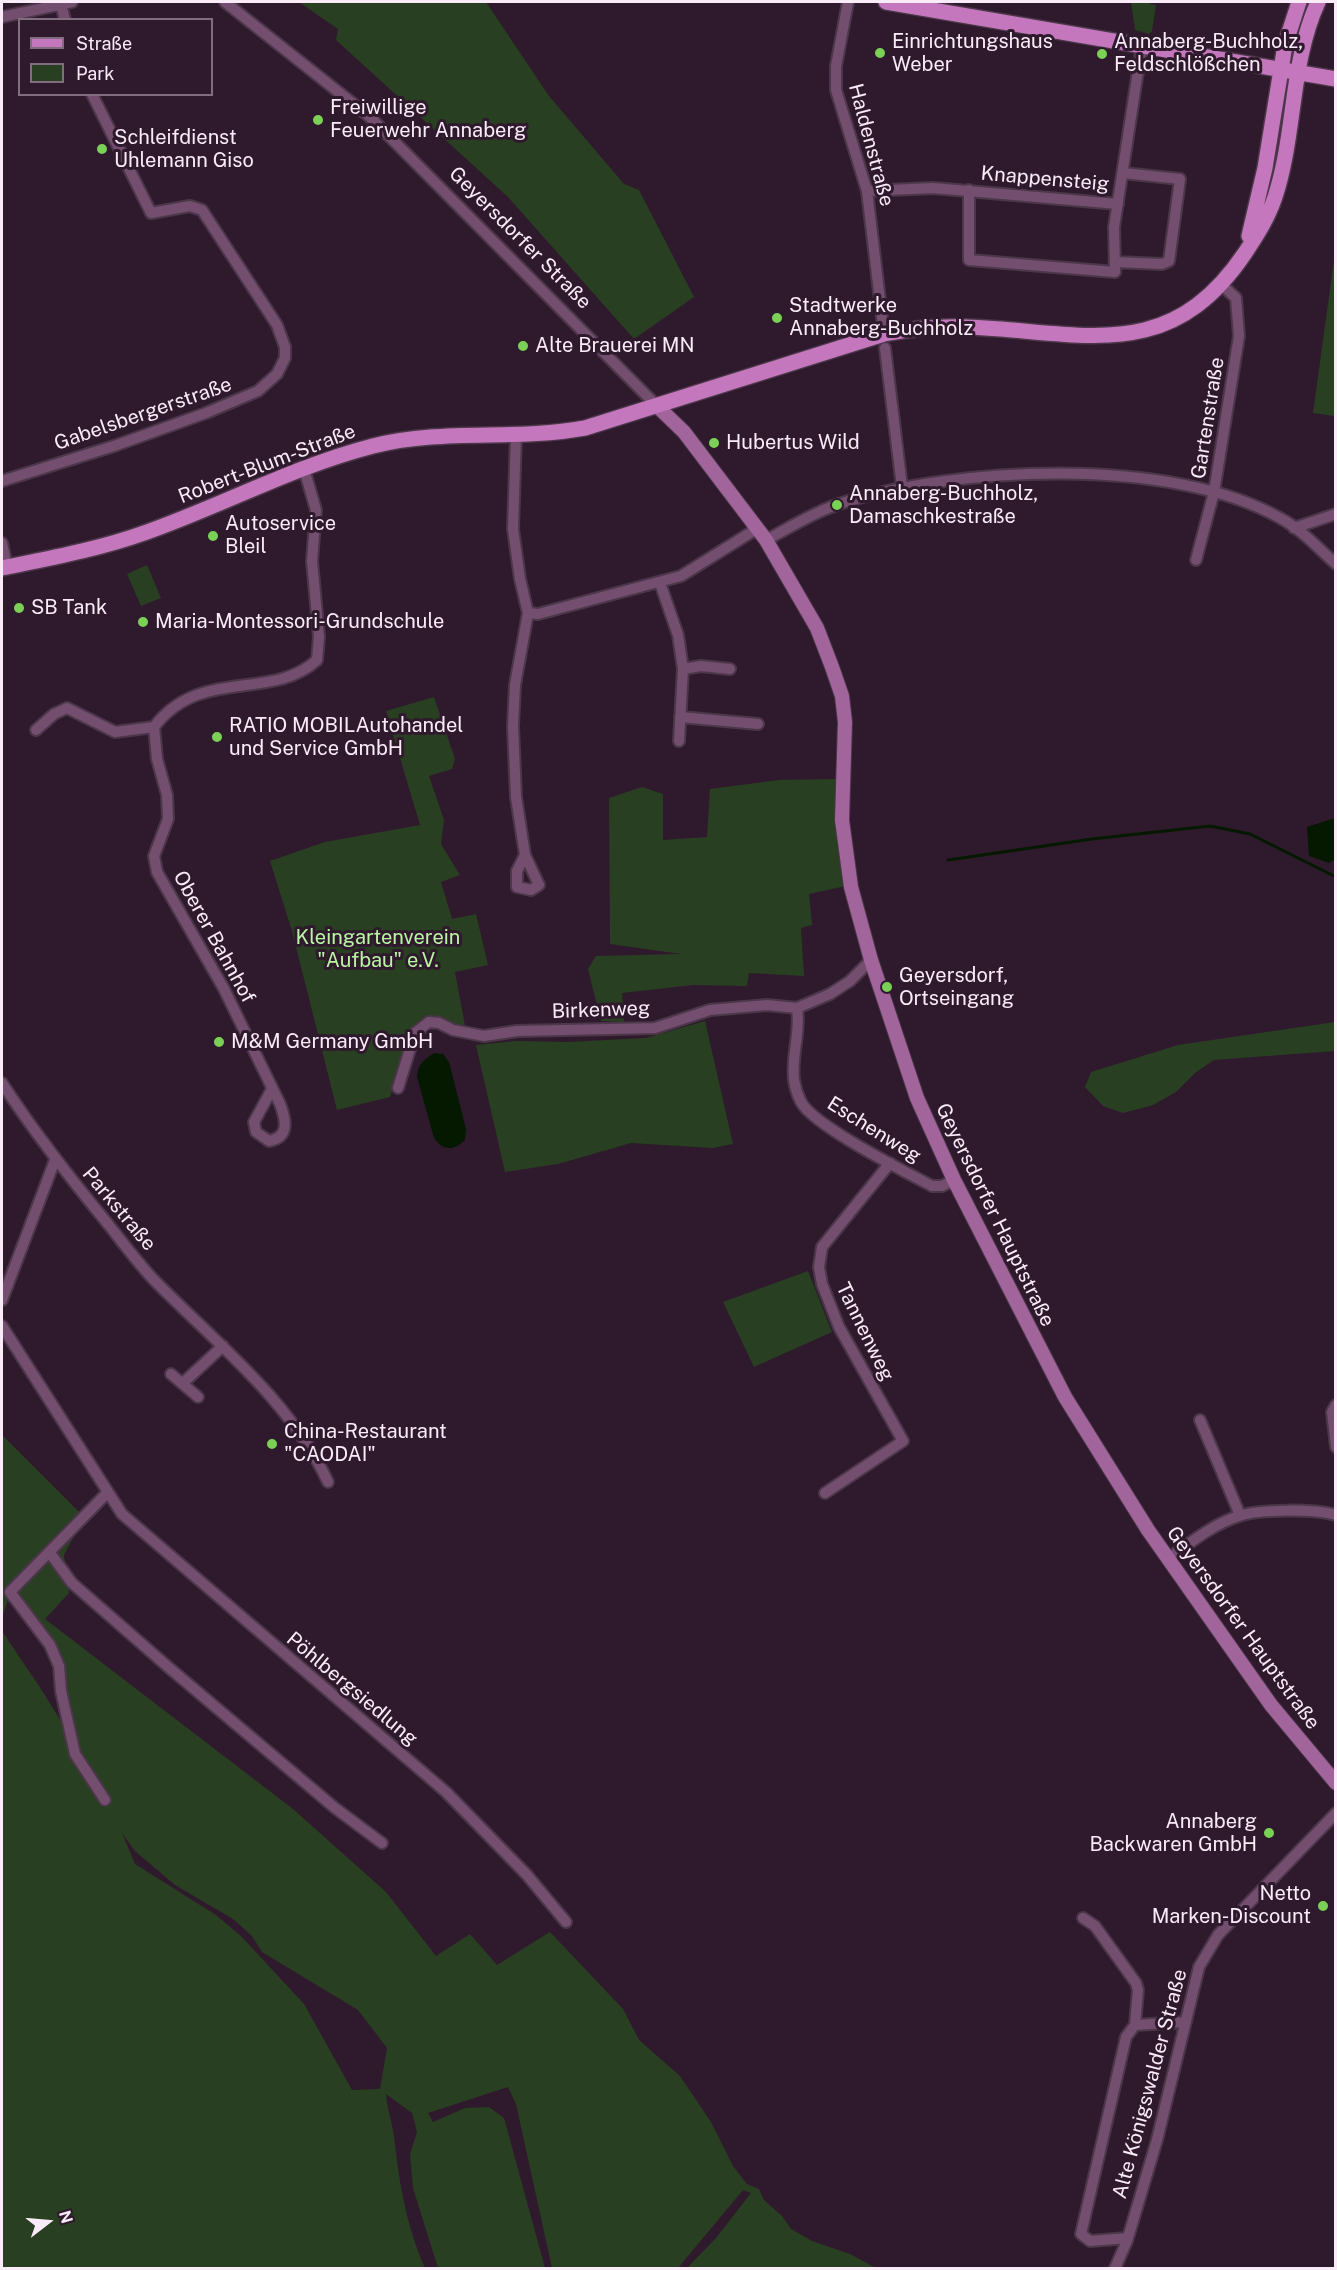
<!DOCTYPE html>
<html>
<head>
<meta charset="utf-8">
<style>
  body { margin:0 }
  #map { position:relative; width:1337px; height:2270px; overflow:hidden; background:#2f1a2d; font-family:"Public Sans",sans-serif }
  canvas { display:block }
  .frame { position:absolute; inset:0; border:3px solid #faebf8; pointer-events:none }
  .legend { position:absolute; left:18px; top:18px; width:195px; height:78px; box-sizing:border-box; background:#2f1a2d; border:2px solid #806e7e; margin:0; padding:8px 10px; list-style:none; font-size:18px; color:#faebf8 }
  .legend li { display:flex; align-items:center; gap:12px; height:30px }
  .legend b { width:30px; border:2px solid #806e7e }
  .north { position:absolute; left:18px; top:2192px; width:60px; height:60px; -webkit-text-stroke:4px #2f1a2d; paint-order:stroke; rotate:74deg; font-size:16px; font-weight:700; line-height:24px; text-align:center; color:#faebf8 }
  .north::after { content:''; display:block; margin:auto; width:21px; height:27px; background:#faebf8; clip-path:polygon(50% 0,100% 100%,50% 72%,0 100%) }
</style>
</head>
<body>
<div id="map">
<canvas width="1337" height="2270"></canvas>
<div class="frame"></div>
<ul class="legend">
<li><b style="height:8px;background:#c477bc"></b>Straße</li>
<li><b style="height:16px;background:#293f21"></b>Park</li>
</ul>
<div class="north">N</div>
</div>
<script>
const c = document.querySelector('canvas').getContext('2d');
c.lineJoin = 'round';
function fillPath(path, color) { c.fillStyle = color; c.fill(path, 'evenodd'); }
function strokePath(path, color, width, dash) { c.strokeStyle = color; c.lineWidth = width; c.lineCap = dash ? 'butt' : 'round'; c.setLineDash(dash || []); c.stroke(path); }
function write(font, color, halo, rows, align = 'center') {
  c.font = font + ' "Public Sans",sans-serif'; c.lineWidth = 6; c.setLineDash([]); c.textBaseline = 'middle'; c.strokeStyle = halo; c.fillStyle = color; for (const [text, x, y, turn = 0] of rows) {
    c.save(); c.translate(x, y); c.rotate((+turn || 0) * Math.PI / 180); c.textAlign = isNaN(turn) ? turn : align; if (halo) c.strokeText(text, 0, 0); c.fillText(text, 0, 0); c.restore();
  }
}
const green = new Path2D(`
  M299,2H486L549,96L624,184L639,190L694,297L634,339L508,197L336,40L338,29Z
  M1131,2H1150V4L1156,5L1152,31L1149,34L1135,30Z
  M1335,253L1336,421H1335L1334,416L1313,413Z
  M147,565L161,598L141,606L127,574Z
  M434,697L455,759L452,769L429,776L444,820L441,844L460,875L441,882L452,919L476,914L488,965L455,972L465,1026L438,1019L413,1032L390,1097L337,1110L292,931L270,861L325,842L420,825L386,711Z
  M837,779L846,886L809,894L812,925L801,928L804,976L749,973L747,986L693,985L622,993L624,1022L601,1021L588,969L596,956L681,954L610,944L609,798L642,787L663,794V840L707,837L710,789L779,780Z
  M705,1021L733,1144L713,1148L631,1143L558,1164L505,1172L476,1045L516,1041L568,1042L646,1038Z
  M1335,1022V1051L1214,1060L1195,1073L1176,1092L1153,1105L1123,1113L1103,1106L1085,1087L1091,1072L1178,1045Z
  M808,1271L832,1332L754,1367L723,1302Z
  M3,1436L84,1517L64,1555L69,1593L45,1619L293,1809L386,1892L436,1956L470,1934L497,1965L550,1932L623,2009L639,2040L680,2076L711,2122L733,2166L747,2184L759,2189L764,2200L782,2216L791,2229L812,2241L850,2254L876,2268H687L716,2238L751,2193L743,2190L678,2268H552L516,2104L508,2087L428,2113L433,2122L465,2108L489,2107L504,2118L545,2268H438L413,2188L410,2154L417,2132L412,2113L386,2094C387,2108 392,2122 394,2136C399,2182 406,2225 425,2268H2V1631L43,1692L71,1738L59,1666L10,1593L2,1618ZM122,1833L135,1851L175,1885L233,1919L252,1936L262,1952L358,2010L387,2048L380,2089L352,2090L304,2004L241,1936L216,1915L135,1864Z`);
const water = new Path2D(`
  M1335,818V859L1329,863L1309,856L1307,827Z
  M434,1053L443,1054L449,1062L466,1129L465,1140C454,1151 443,1151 434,1138L417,1077C418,1064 423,1060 434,1053Z`);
const stream = new Path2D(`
  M948,860L1092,839L1210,826L1250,834L1336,877`);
const street = new Path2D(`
  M225,2L370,117L657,406
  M848,2L836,66V90L867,191L884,334
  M61,4L65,20
  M2,17L72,2
  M969,190V260L1115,272L1114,227L1142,45
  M867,191L933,188L1118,204
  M1115,262L1162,264L1169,261L1180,179L1123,173
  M885,348L902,487
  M516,435L513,529L520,579L528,613L515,685L513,726L516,797L525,855L539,885L531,890L517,887V871L525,855
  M2,481L114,446L206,413L258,391L277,374L285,358V347L277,325L202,210L190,206L151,213L92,94
  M1294,528L1336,514
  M766,540C789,528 814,512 839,504C956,466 1171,456 1280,518C1301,529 1318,548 1336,564
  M2,543L7,567
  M1196,560L1214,492L1239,336L1236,298L1222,285
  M660,583L678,635L683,669L679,741
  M528,613L538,614L681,576L758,528
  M683,669L701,666L730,669
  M680,717L758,724
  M36,730L54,714L67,708L115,732L154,727
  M797,1008C801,1032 791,1055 794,1080C795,1087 798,1096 801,1102C814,1126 904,1171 932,1186H942L954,1180
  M2,1083C34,1132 70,1178 108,1224C123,1243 138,1263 154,1280C216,1343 290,1400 328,1482
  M398,1088L415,1033L429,1022L439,1023L453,1030L484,1036L517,1031L655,1028L710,1010L767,1005L797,1008L830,994L850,981L871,960
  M272,1089L254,1122L256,1132L269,1141C290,1137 286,1120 280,1104L224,989L157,872L154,856L168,819L167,795L157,759L154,727C200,666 271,702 317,660L319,637L312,561L316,510L304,469
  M2,1300L55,1160
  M2,1326L122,1514L446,1792L527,1875L566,1922
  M171,1374L198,1397
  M184,1382L223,1346
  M1336,1405L1332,1412L1336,1447
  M1200,1420L1240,1515
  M825,1493L903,1441L839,1327L822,1284L819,1267L822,1247L890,1163
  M50,1553L72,1583L167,1666L335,1808L382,1843
  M1168,1559C1190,1543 1213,1524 1239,1516C1260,1509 1314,1509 1336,1515
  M105,1800L75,1754L61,1691L59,1666L50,1645L10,1592L108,1492
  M1083,1918L1095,1926L1136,1983L1138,1990L1135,2025
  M1128,2238L1090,2241L1081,2234L1126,2037L1135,2025L1186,2022
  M1115,2268L1127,2241L1157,2140L1199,1967L1218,1935L1336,1813`);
const secondary = new Path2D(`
  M657,406L684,432L766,540L817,628L832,667L842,696L845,722L842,820L851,887L871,960L917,1098L954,1180L1065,1397L1148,1530L1271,1705L1336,1783`);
const primary = new Path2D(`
  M886,2L1336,79
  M1249,236L1265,168L1285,45L1299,2
  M2,568C51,558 100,549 147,532C223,505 295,466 373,446C444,428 514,441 585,428L884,334C911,329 938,326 966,327C1082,331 1168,367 1245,253C1257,235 1268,218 1275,197C1296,133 1290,63 1318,2`);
const markers = [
  [880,53,6,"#7ad156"],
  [1102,54,6,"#7ad156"],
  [318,120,6,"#7ad156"],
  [102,149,6,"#7ad156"],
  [777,318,6,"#7ad156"],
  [523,346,6,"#7ad156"],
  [714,443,6,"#7ad156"],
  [837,505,6,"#7ad156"],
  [213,536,6,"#7ad156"],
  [19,608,6,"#7ad156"],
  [143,622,6,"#7ad156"],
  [217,737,6,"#7ad156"],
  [887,987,6,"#7ad156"],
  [219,1042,6,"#7ad156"],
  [272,1444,6,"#7ad156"],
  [1269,1833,6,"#7ad156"],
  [1323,1906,6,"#7ad156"]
];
const poiNames = [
  ["Einrichtungshaus",892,42],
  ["Weber",892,65],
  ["Annaberg-Buchholz,",1114,42],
  ["Feldschlößchen",1114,65],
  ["Freiwillige",330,108],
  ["Feuerwehr Annaberg",330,131],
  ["Schleifdienst",114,138],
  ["Uhlemann Giso",114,161],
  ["Stadtwerke",789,306],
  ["Annaberg-Buchholz",789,329],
  ["Alte Brauerei MN",535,346],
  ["Hubertus Wild",726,443],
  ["Annaberg-Buchholz,",849,494],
  ["Damaschkestraße",849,517],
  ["Autoservice",225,524],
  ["Bleil",225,547],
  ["SB Tank",31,608],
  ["Maria-Montessori-Grundschule",155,622],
  ["RATIO MOBILAutohandel",229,726],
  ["und Service GmbH",229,749],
  ["Geyersdorf,",899,976],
  ["Ortseingang",899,999],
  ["M&M Germany GmbH",231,1042],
  ["China-Restaurant",284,1432],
  ["\"CAODAI\"",284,1455],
  ["Annaberg",1257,1822,"right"],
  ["Backwaren GmbH",1257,1845,"right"],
  ["Netto",1311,1894,"right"],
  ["Marken-Discount",1311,1917,"right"]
];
const streetNames = [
  ["Haldenstraße",871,145,75],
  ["Knappensteig",1045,179,5],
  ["Geyersdorfer Straße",520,238,45],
  ["Gabelsbergerstraße",143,414,-19],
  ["Gartenstraße",1208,418,-81],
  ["Robert-Blum-Straße",267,464,-21],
  ["Oberer Bahnhof",214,937,61],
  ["Birkenweg",601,1010,-2],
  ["Eschenweg",874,1130,32],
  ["Parkstraße",119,1209,50],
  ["Geyersdorfer Hauptstraße",995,1215,64],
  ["Tannenweg",865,1332,64],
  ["Geyersdorfer Hauptstraße",1243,1628,54],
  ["Pöhlbergsiedlung",352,1689,40],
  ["Alte Königswalder Straße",1150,2084,-75]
];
const parkNames = [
  ["Kleingartenverein",378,938],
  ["\"Aufbau\" e.V.",378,961]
];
fillPath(green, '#293f21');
fillPath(water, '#051800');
strokePath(stream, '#051800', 3);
strokePath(street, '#4b3749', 14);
strokePath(secondary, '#4b3749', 16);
strokePath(primary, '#4b3749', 18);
strokePath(street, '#734e6f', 10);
strokePath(secondary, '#a1659b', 14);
strokePath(primary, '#c477bc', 15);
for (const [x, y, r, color] of markers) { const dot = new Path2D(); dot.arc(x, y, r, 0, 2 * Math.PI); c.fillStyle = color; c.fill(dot); strokePath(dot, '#2f1a2d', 2); }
write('20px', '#faebf8', '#2f1a2d', poiNames, 'left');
write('20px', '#faebf8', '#2f1a2d', streetNames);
write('20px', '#b9f5a3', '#2f1a2d', parkNames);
</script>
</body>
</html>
